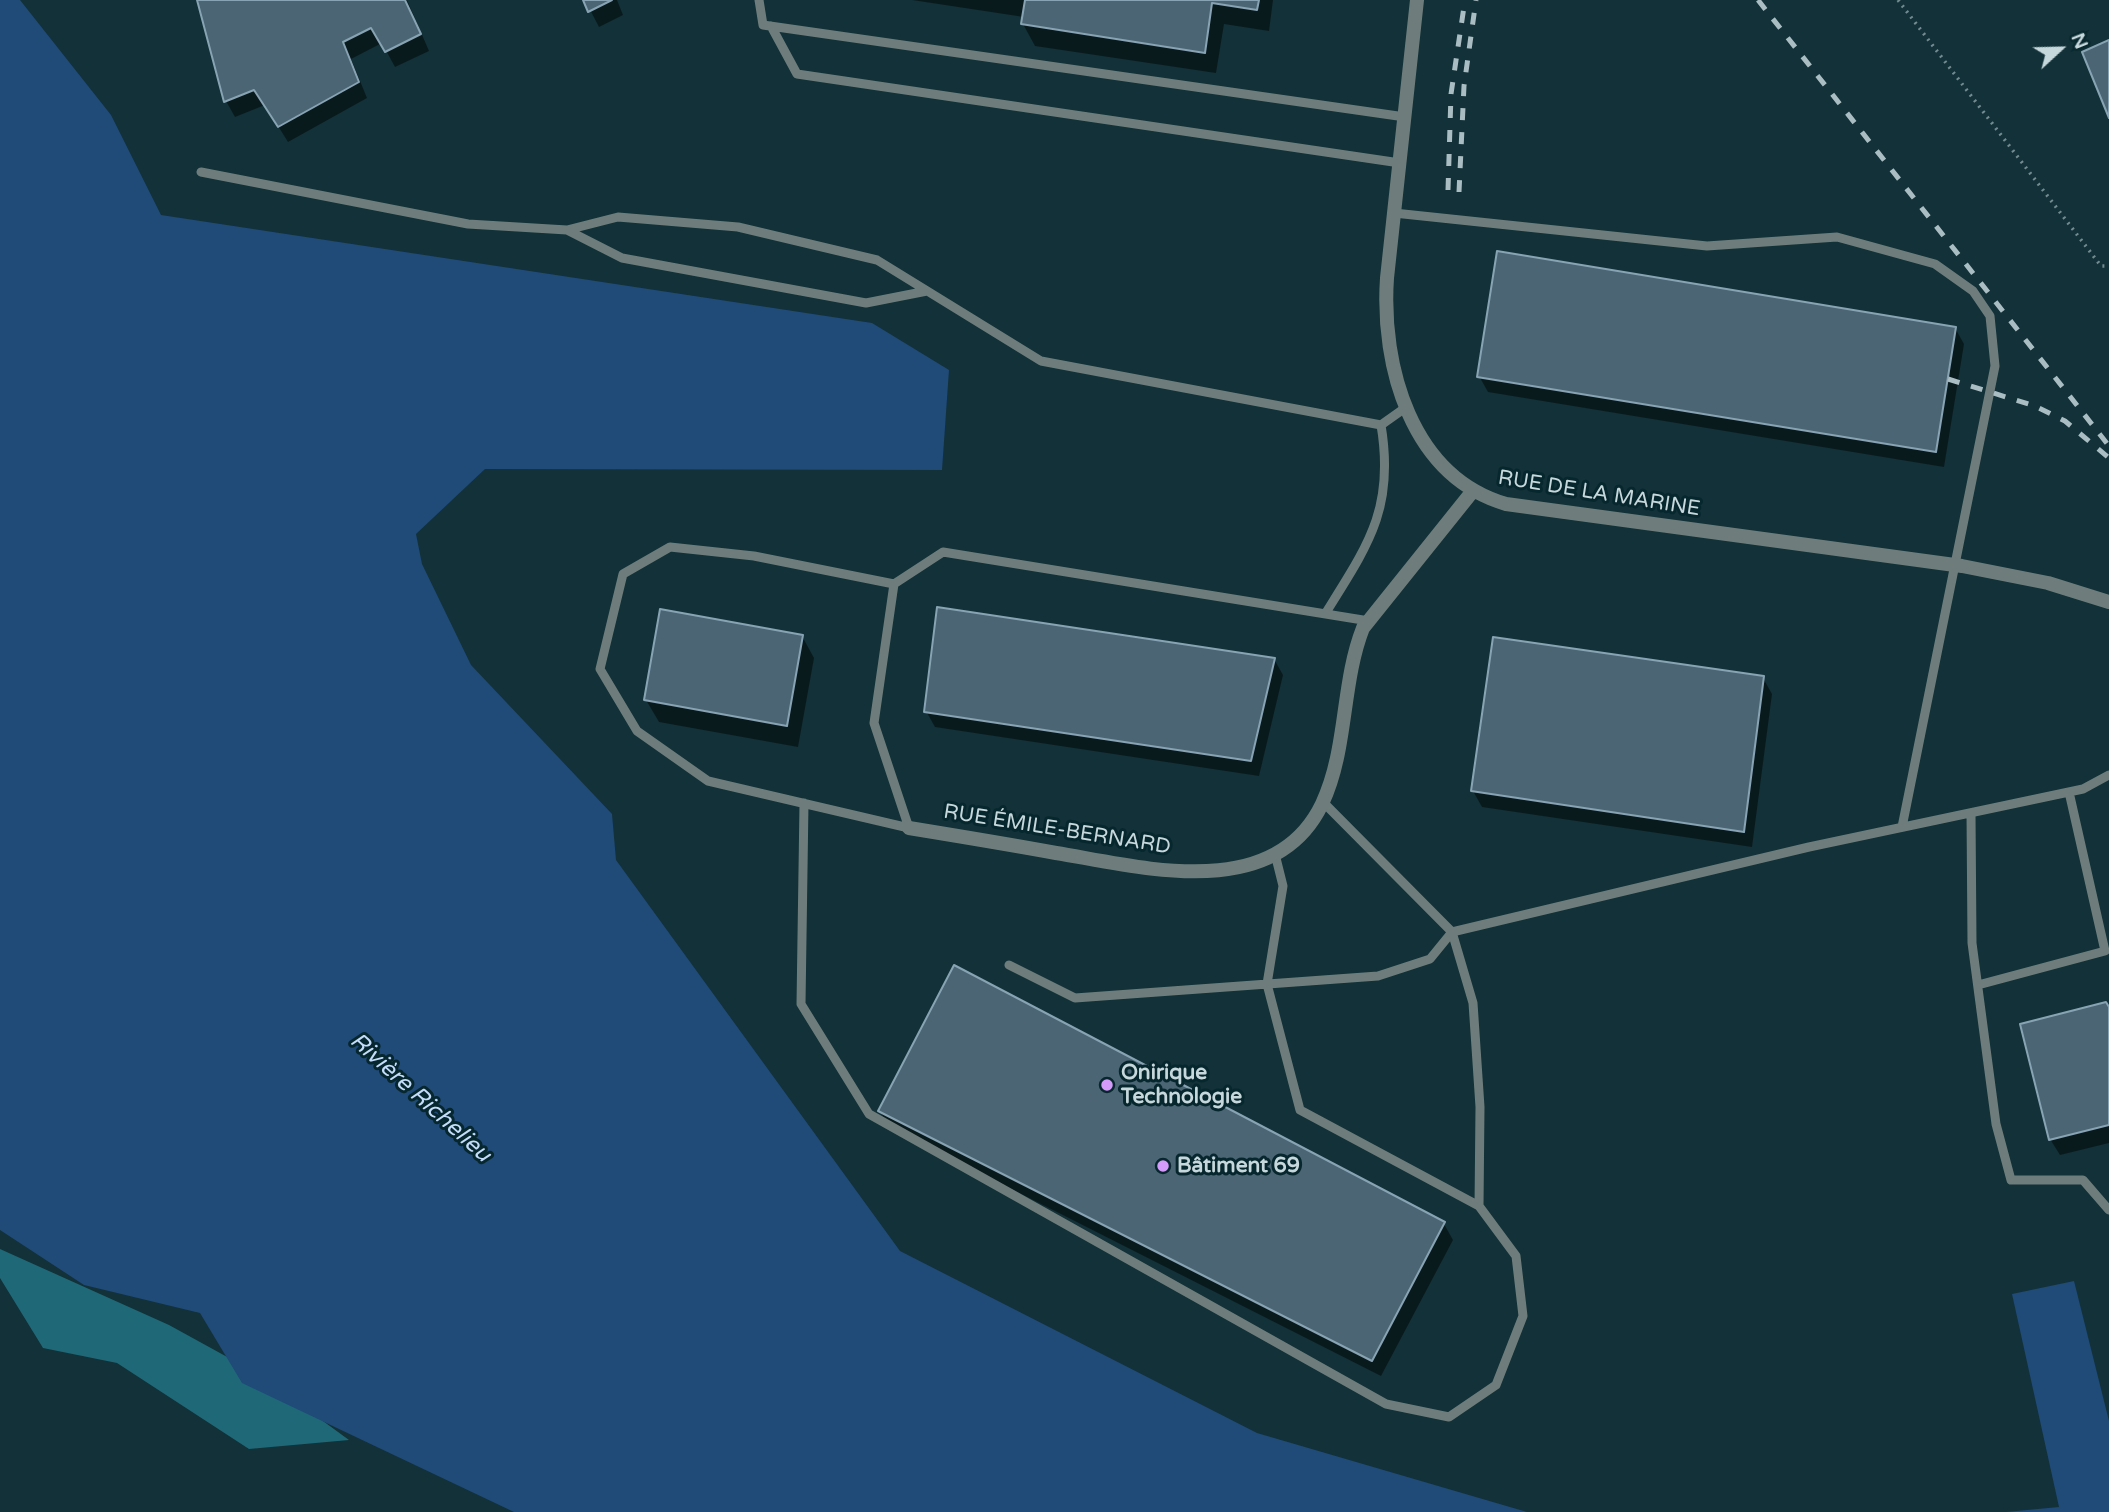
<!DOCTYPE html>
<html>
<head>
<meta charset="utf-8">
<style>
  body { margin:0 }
  #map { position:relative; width:2109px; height:1512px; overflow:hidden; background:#123138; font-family:"Varela Round",sans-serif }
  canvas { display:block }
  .north { position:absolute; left:2025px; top:14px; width:70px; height:70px; -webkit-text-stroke:5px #07272e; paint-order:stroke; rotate:68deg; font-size:19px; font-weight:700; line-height:28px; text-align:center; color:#c7d8dc }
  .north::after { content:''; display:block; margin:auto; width:24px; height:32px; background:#c7d8dc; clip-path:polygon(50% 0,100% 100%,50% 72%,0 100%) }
</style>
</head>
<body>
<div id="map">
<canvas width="2109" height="1512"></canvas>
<div class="north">N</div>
</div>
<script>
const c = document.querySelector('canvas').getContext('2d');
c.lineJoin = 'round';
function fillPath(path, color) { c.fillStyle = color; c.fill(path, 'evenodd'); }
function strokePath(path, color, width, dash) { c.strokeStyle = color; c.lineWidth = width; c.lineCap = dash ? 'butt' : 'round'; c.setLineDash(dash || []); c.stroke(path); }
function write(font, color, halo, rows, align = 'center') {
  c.font = font + ' "Varela Round",sans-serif'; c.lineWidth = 6; c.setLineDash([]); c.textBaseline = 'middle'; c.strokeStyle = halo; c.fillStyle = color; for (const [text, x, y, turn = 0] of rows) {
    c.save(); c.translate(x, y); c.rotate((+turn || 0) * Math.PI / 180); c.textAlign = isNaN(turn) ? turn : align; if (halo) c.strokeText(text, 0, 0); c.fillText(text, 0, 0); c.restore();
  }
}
const forest = new Path2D(`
  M0,1249L169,1325L260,1375L349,1440L249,1449L117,1363L43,1348L0,1278Z`);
const water = new Path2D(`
  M0,0H20L111,115L161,215L872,323L949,370L942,470L485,469L416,534L422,564L471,665L612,814L616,860L900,1251L1257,1433L1527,1512H514L242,1383L200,1313L84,1285L0,1230Z
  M2074,1281L2109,1421V1512H2006L2059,1507L2012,1294Z`);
const shadow = new Path2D(`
  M199,0H407L429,51L395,67L382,43L351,59L367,98L288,142L265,105L235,117L226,101Z
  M585,0H617L623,15L599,27Z
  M912,0H1273L1269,31L1224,24L1216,73L1035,46L1023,24L1024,17Z
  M1955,328L1964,344L1944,467L1488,392L1479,376Z
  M802,636L814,658L798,747L659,722L646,700Z
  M1274,659L1283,675L1259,776L935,727L926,711Z
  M1763,678L1772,694L1752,847L1482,807L1473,791Z
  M2109,1010V1143L2060,1155L2050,1139Z
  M880,1111L1444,1224L1453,1240L1381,1376L889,1127Z`);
const building = new Path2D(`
  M197,0H405L421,34L385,52L371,28L343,42L359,82L278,127L254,90L224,102Z
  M583,0H612L588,12Z
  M1025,0H1259L1257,10L1212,3L1205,53L1021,24Z
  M2109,40V118L2082,52Z
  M1497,251L1956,327L1936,452L1477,377Z
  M937,607L1275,658L1251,761L924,712Z
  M660,609L803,635L787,726L644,700Z
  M1493,637L1764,676L1744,832L1471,791Z
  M954,965L1445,1222L1372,1361L878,1111Z
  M2106,1002L2109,1007V1125L2049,1140L2020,1024Z`);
const path = new Path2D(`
  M1898,0L2101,266H2109`);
const lane = new Path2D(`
  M759,0L763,25L1405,117
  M771,26L797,74L1400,163
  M201,172L468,224L567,230L618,217L738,227L877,260L1041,361L1381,425L1405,408
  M1394,213L1707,246L1837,237L1935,264L1973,291L1990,316L1995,366L1902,827
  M567,230L622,258L866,303L927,291
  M894,584L754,556L670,547L623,574L600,669L637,731L708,781L909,828
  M1325,614C1368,545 1395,509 1381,425
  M1323,802L1452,932L1809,847L2083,789L2109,775
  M804,803L801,1004L869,1114L1386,1404L1449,1417L1496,1385L1523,1316L1516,1256L1479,1206L1480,1107L1473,1003L1452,932
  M1971,813L1972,943L1996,1124L2011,1180H2083L2109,1210
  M909,828L874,723L894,584L943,552L1369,621
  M1275,854L1283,886L1267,984L1300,1110L1479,1206
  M1009,965L1075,998L1378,976L1430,959L1452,932
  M1978,985L2105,951L2069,792`);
const street = new Path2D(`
  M1417,0L1387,278C1381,366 1411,476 1506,504L1962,566L2048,583L2109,602
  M909,828C958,836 1007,844 1056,853C1141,867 1274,904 1322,804C1348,749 1341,684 1363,628L1472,492`);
const rail = new Path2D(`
  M1758,0L2109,446
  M1448,190L1451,94L1465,0
  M1459,192L1464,86L1476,0
  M1948,379L2035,406L2065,421L2109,458`);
const markers = [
  [1107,1085,7,"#d59bfa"],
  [1163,1166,7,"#d59bfa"]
];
const streetNames = [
  ["RUE DE LA MARINE",1599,494,9],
  ["RUE ÉMILE-BERNARD",1057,830,9]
];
const poiNames = [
  ["Onirique",1121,1073],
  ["Technologie",1121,1097],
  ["Bâtiment 69",1177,1166]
];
const waterNames = [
  ["Rivière Richelieu",420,1098,42]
];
fillPath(forest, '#1f6877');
fillPath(water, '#204a78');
fillPath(shadow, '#0007');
fillPath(building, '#4b6574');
strokePath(building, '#88a3b3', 2);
strokePath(path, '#738a90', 3.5, [2, 5]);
strokePath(lane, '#6e7d7c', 9);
strokePath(street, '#6e7d7c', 14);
strokePath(rail, '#aabdc2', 5, [12, 12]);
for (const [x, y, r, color] of markers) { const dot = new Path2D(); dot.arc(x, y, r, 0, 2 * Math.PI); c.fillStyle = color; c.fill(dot); strokePath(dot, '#07272e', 2.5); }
write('21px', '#c7d8dc', '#07272e', streetNames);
write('bold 21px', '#c7d8dc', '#07272e', poiNames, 'left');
write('italic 23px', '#c3dcf9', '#07272e', waterNames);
</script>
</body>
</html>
